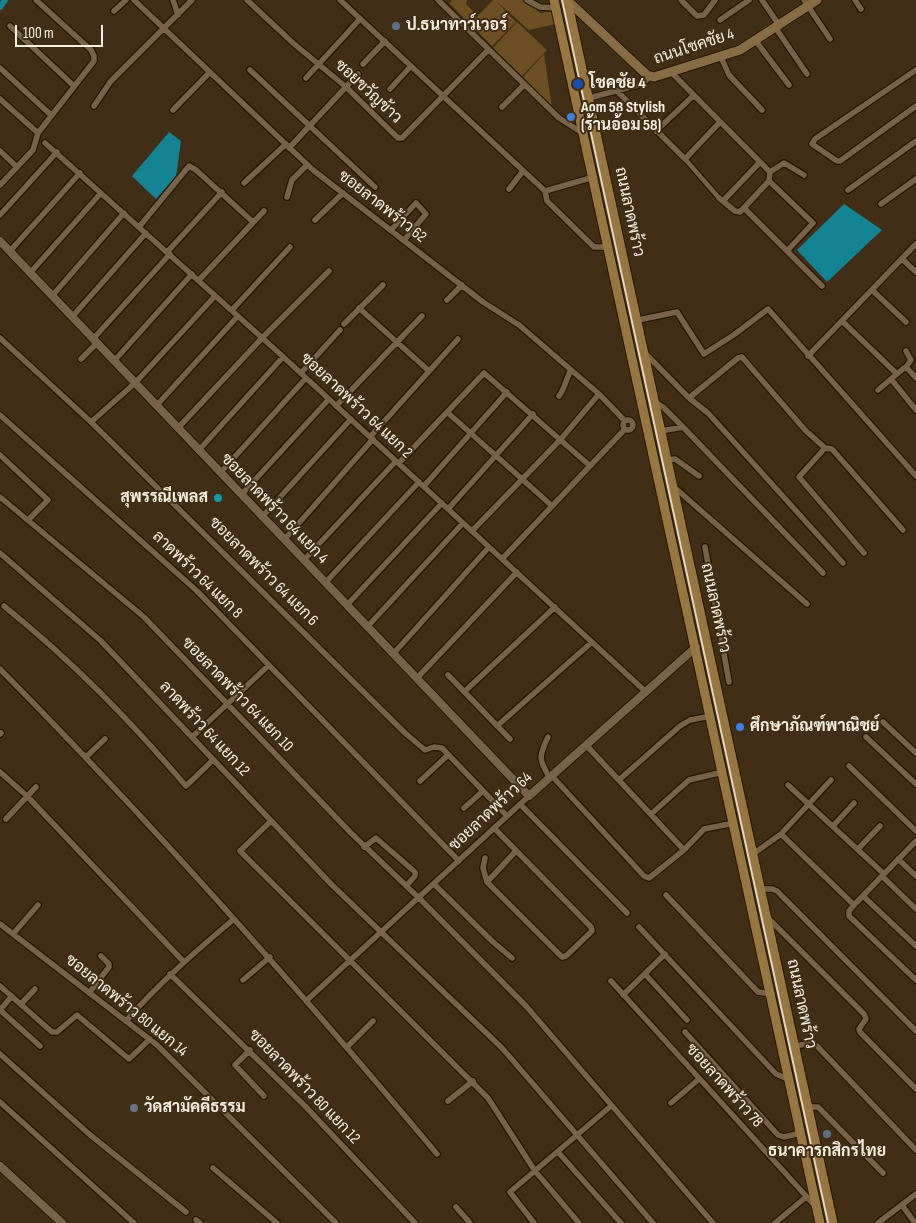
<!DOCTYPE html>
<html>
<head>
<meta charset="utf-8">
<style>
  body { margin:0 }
  #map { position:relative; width:916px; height:1223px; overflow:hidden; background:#402f16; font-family:"Sofia Sans Condensed",sans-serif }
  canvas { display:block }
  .scale { position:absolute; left:15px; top:25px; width:88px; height:22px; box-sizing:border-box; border:2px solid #f9efe0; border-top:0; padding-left:6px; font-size:15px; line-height:18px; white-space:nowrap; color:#f9efe0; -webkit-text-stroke:4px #402f16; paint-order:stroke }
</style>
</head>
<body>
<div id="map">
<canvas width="916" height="1223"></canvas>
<div class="scale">100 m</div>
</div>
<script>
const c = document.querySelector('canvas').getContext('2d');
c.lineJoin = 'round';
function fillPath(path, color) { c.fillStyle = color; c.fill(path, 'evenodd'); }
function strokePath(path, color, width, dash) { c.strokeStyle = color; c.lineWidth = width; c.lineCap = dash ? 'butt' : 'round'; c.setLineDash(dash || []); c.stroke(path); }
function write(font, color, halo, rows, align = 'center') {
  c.font = font + ' "Sofia Sans Condensed",Sarabun,sans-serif'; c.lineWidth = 4; c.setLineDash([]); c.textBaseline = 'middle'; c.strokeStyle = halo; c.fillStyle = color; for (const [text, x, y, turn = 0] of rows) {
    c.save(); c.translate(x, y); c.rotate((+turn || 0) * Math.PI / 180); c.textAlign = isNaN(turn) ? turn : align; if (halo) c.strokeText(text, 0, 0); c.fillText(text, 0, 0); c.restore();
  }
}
const green = new Path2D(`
  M452,0H467L466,4L476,14L468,22L449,3Z
  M493,0H525L540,13L553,11L556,24L529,30L496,1L516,22L492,46L470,24Z
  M517,22L547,50L522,76L493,48Z
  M544,54L552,107L523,77Z`);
const water = new Path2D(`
  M169,132L181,141L176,177L156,199L132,176Z
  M844,204L882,230L827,282L797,250Z`);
const canal = new Path2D(`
  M0,7L5,0`);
const pedestrian = new Path2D(`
  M685,159L719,198`);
const minor = new Path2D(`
  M134,0L313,170L483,302L519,325L599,394L625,421
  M173,0L178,15
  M247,0L293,43L346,87L398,138H402L488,50
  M340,0L545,191L547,201L594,247H609
  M438,0L559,118L584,134
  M527,0L540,7L556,8
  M681,0L697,16L704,15L715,0
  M762,0L779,25
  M804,0L830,39
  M855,0L861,9
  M114,11L126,0
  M720,20L749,0
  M10,26L74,86
  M775,27L807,74
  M755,40L789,85
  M721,57L729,75L762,110
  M363,64L385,41
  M0,68L51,115
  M250,70L375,187
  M916,70L815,139L812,144L837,161H840L916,106
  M672,73L770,172L769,181L740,212L735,211L719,198
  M306,78L360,19
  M390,89L411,66
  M617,91L685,159L719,123
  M589,98L642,84L651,76
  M0,99L38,133
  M94,106L111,81L192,0
  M502,107L524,85
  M173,110L210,72
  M656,131L693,96
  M45,143L279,353L646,692
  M289,148L358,74
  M0,151L17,167
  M770,172L784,163L804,175
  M769,181L813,223L787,251
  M244,183L286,144
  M0,185L33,150L38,133L94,61V56L91,50L36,0
  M509,189L523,171
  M848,190L916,141
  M545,191L594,177
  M287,197L292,180L307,165
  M723,201L760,162
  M881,204L916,179
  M744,208L822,286
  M0,215L57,152
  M315,220L343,193
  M139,227L189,166L196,170L253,222
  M391,230L416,203L426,214L404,240
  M10,251L80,173
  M167,252L222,192
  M902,259L916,272
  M30,273L101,193
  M199,280L264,211
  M872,290L906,322
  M52,296L124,213
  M447,300L462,285
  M359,308L429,371
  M232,310L290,247
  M72,317L146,233
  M638,320L677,312L704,354L735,334L768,309L916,476
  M842,321L897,374
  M344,324L383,285
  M0,338L91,422L405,733L425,750L434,747L442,748L507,816
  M93,339L170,254
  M645,353L689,398L708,413L843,563
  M808,356L916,244
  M81,359L97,343
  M114,361L192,274
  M906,367L911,360L906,351
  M301,373L340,330
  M891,379L916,410
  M878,390L904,368L908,369L916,378
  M559,396C565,388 566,379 571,370
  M689,398L738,358L742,357L805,430L825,448L832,449L903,530
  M655,402L663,407L683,427
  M156,406L238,316
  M336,406L422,316
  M447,412L551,505
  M0,415L197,591L459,861
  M623 425a5 5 0 1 1 10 0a5 5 0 1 1-10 0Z
  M91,422L135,383L215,296
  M178,428L262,338L329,271
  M661,431L683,427L823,573
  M370,437L458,339
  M825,448L799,477L864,553
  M199,450L283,357
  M0,455L48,500L28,520
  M668,460L675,459L699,476
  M399,463L484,373L589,465
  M221,472L306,378
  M424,486L507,392
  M674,487L807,604
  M242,494L329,399
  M0,497L144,617L351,833L419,898L526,1006L713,1223
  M448,509L533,414
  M262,517L351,419
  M472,531L561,439L599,394
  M284,540L373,439
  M705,547L729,682
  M0,553L101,641L331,884L502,1048L653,1223
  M502,559L625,429
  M304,560L396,461
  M325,583L419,482
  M347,605L442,503
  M4,606C73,662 128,718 186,786L213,760
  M368,626L463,523
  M394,653L489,547
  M0,669C153,824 297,987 437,1154
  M448,675L510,739
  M418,677L517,572
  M464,692L555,607
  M883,722L916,753
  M497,726L592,642
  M0,734L1,733
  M192,737L269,665
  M548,737C539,756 538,759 550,778
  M866,737L916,784
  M586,745L684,850
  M86,757L105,739
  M849,766L916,831
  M0,772L27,796L183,961
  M552,776L644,876L649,878L684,850L704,829L734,823
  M620,779L680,726L690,720L711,716
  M420,781L448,755
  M788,785L884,874
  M520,804L627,913
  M464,808L483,791
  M651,814L689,780L723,772
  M6,819L36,787
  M271,821L240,851L488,1098L535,1171L579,1223
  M833,826L854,803
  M781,834L831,780
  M364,847L376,838L415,872V876L406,886
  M858,849L880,826
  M753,854L781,834L854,905L916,841
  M485,858L483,868L487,882L562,957L566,956L592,931L591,927L494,828
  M898,859L916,876
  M882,876L916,909
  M487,882L516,851
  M434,884L493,942L512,958
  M761,889H772L777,891L916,1031
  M666,895L758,992L772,994
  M863,896L916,946
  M854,905L849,911V916L916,980
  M767,917L864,1014L866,1019L859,1029L860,1032L916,1089
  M0,924L157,1045L336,1223
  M639,927L776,1074L790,1080
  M13,934L38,905
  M170,974L305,1106L415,1223
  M645,974L687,1020
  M243,980L270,957
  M611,981L816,1207
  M0,986L52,1032H57L77,1015L129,1059L150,1039
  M89,993L109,967V964L101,956
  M623,995L665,954
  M307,1000L529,796
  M21,1004L35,989
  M0,1010L40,1046
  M0,1010L12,996
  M126,1021C159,983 196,951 234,919
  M685,1032L778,1135L784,1137L801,1133
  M795,1046L811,1043L817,1046L916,1150
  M347,1047L373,1021
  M250,1050L235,1065L264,1096
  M0,1054L89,1134L186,1212
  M448,1101L473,1081
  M0,1102L134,1223
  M671,1103L699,1079
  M808,1107H818L883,1173
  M558,1152L621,1223
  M213,1168L277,1223
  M902,1205L915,1223
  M456,1207L470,1223
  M196,1220L200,1223
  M534,1223L510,1192L611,1106
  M775,1223L806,1197
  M878,1223L916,1194`);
const tertiary = new Path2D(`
  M0,241L529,796L696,647
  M0,1166L62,1223`);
const secondary = new Path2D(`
  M567,0L647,75L654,77L740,50L817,0`);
const primary = new Path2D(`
  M554,0L820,1223
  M567,0L833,1223`);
const rail = new Path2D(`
  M562,0L828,1223`);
const markers = [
  [396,26,5,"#5c6f8a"],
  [578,84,6,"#1a4fb4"],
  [571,117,5,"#3f7fe0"],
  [218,498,5,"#0f9aa8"],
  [740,727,5,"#3f7fe0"],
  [134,1108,5,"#6b7280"],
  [827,1134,5,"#5c6f8a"]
];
const poiNames = [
  ["ป.ธนาทาว์เวอร์",406,26],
  ["โชคชัย 4",589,84],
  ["Aom 58 Stylish",581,108],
  ["(ร้านอ้อม 58)",581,126],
  ["สุพรรณีเพลส",208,498,"right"],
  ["ศึกษาภัณฑ์พาณิชย์",750,727],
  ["วัดสามัคคีธรรม",144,1108],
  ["ธนาคารกสิกรไทย",827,1152,"center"]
];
const streetNames = [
  ["ถนนโชคชัย 4",694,47,-18],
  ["ซอยขวัญข้าว",368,92,43],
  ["ซอยลาดพร้าว 62",382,207,38],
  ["ถนนลาดพร้าว",629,212,78],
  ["ซอยลาดพร้าว 64 แยก 2",356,406,43],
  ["ซอยลาดพร้าว 64 แยก 4",274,509,46],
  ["ซอยลาดพร้าว 64 แยก 6",263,572,45],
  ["ลาดพร้าว 64 แยก 8",197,575,44],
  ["ถนนลาดพร้าว",715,608,78],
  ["ซอยลาดพร้าว 64 แยก 10",237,695,46],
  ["ลาดพร้าว 64 แยก 12",204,729,47],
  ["ซอยลาดพร้าว 64",491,812,-43],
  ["ถนนลาดพร้าว",801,1004,78],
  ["ซอยลาดพร้าว 80 แยก 14",126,1006,39],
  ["ซอยลาดพร้าว 78",724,1086,48],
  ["ซอยลาดพร้าว 80 แยก 12",304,1087,46]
];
fillPath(green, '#6c4f22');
fillPath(water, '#148393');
strokePath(canal, '#148393', 6);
strokePath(pedestrian, '#261700', 7);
strokePath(minor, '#261700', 8);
strokePath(tertiary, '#261700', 10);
strokePath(secondary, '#261700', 11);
strokePath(primary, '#261700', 11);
strokePath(pedestrian, '#766349', 4.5);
strokePath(minor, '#766349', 5.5);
strokePath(tertiary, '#766349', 8);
strokePath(secondary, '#876d45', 9);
strokePath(primary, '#987641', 9);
strokePath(rail, '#e0d5c4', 2);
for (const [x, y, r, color] of markers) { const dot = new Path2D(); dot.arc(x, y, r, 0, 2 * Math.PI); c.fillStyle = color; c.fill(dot); strokePath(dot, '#402f16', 2); }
write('bold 16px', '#f9efe0', '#402f16', poiNames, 'left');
write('16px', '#f9efe0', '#402f16', streetNames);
</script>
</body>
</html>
